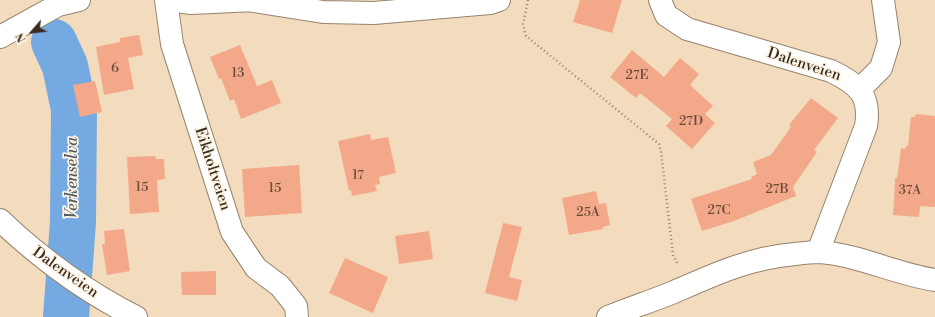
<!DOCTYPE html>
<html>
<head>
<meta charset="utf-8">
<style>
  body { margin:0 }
  #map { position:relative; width:935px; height:317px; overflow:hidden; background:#f2dcbd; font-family:"Libre Bodoni",serif }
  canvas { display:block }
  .north { position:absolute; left:12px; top:12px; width:40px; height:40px; -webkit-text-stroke:3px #fcf5e5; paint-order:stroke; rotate:242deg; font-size:11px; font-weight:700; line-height:16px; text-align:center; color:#3b2a1e }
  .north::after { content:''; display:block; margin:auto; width:14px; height:18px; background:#3b2a1e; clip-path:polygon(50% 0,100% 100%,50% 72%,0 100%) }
</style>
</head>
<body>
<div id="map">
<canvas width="935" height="317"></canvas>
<div class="north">N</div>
</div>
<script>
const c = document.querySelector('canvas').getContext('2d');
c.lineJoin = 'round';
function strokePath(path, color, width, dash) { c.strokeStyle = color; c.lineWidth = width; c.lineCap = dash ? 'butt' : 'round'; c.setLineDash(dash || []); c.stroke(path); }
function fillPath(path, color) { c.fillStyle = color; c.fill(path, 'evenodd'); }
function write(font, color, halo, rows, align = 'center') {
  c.font = font + ' "Libre Bodoni",serif'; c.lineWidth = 3.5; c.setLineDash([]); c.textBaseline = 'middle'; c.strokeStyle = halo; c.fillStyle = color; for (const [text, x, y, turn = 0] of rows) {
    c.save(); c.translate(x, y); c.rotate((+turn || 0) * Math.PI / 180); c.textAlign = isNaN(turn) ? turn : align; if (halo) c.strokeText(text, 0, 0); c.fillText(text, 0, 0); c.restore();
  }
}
const river = new Path2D(`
  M54,42L65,66L74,109L73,222L66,317`);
const building = new Path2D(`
  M580,0H622L612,33L573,22Z
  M139,35L143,55L128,58L134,89L104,95L96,47L120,42V38Z
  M240,45L257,86L272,80L281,103L241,119L234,99L230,101L221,78L219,79L210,57Z
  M632,50L664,77L680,58L699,74L690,85L713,106L705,114L715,123L692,149L666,126L672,119L640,93L636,98L610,77Z
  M95,81L102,112L80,117L73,85Z
  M811,98L838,118L814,150L817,152L793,187L796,196L734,221L702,231L691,199L752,179L751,177L757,174L753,162L771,155L791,127L789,125Z
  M916,114L935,116V207L920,206L919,217L893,215L895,181V178H897L901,148L906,149V146H908L911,117H915Z
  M370,134L371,140L388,137L396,173L379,177L380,184L375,185L377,191L352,196L351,190L349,191L338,141Z
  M155,156L156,159H164L165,179L157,180L159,212L130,214L127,157Z
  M299,165L302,213L245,217L242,169Z
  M596,191L599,204L606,203L610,225L603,227V229L569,235L562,198Z
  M503,223L522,227L509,277L522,280L517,301L485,293Z
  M124,229L130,271L107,275L102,244H105L104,231Z
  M429,231L433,259L399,264L395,236Z
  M345,258L388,277L373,313L329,293Z
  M216,271V295H182L181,272Z`);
const path = new Path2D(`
  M528,0L523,24L526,36L659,144L661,152L673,255L678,265`);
const minor = new Path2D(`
  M166,0L172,44L232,232L256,268L280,286L296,306L297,317
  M170,0L191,3L255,0
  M660,0L666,15L687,29L831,71C858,84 871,95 866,126L818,252
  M253,1L323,12L374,13L490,3L499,0
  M0,37L58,5L79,0
  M860,89L881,68L889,42L883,0
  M0,220C42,260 84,291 136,317
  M608,317C630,308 652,301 674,292C715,274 749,258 795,254C803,253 812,252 820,252C859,255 896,274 935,280`);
const numberNames = [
  ["6",115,69],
  ["13",238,74],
  ["27E",637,76],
  ["27D",691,122],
  ["17",358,176],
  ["15",142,188],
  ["15",275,189],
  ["27B",777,190],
  ["37A",910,191],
  ["27C",719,211],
  ["25A",588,213]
];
const streetNames = [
  ["Dalenveien",804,65,18],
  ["Eikholtveien",212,169,72],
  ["Dalenveien",65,273,35]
];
const waterNames = [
  ["Verkenselva",73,178,-90]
];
strokePath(river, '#74a9e1', 46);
fillPath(building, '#f3a88a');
strokePath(minor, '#96836e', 24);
strokePath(path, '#96836e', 2.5, [1, 3]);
strokePath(minor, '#fff', 22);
write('13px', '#694a39', null, numberNames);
write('15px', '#3b2a1e', '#fcf5e5', streetNames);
write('italic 16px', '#4f5662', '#fcf5e5', waterNames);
</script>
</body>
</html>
